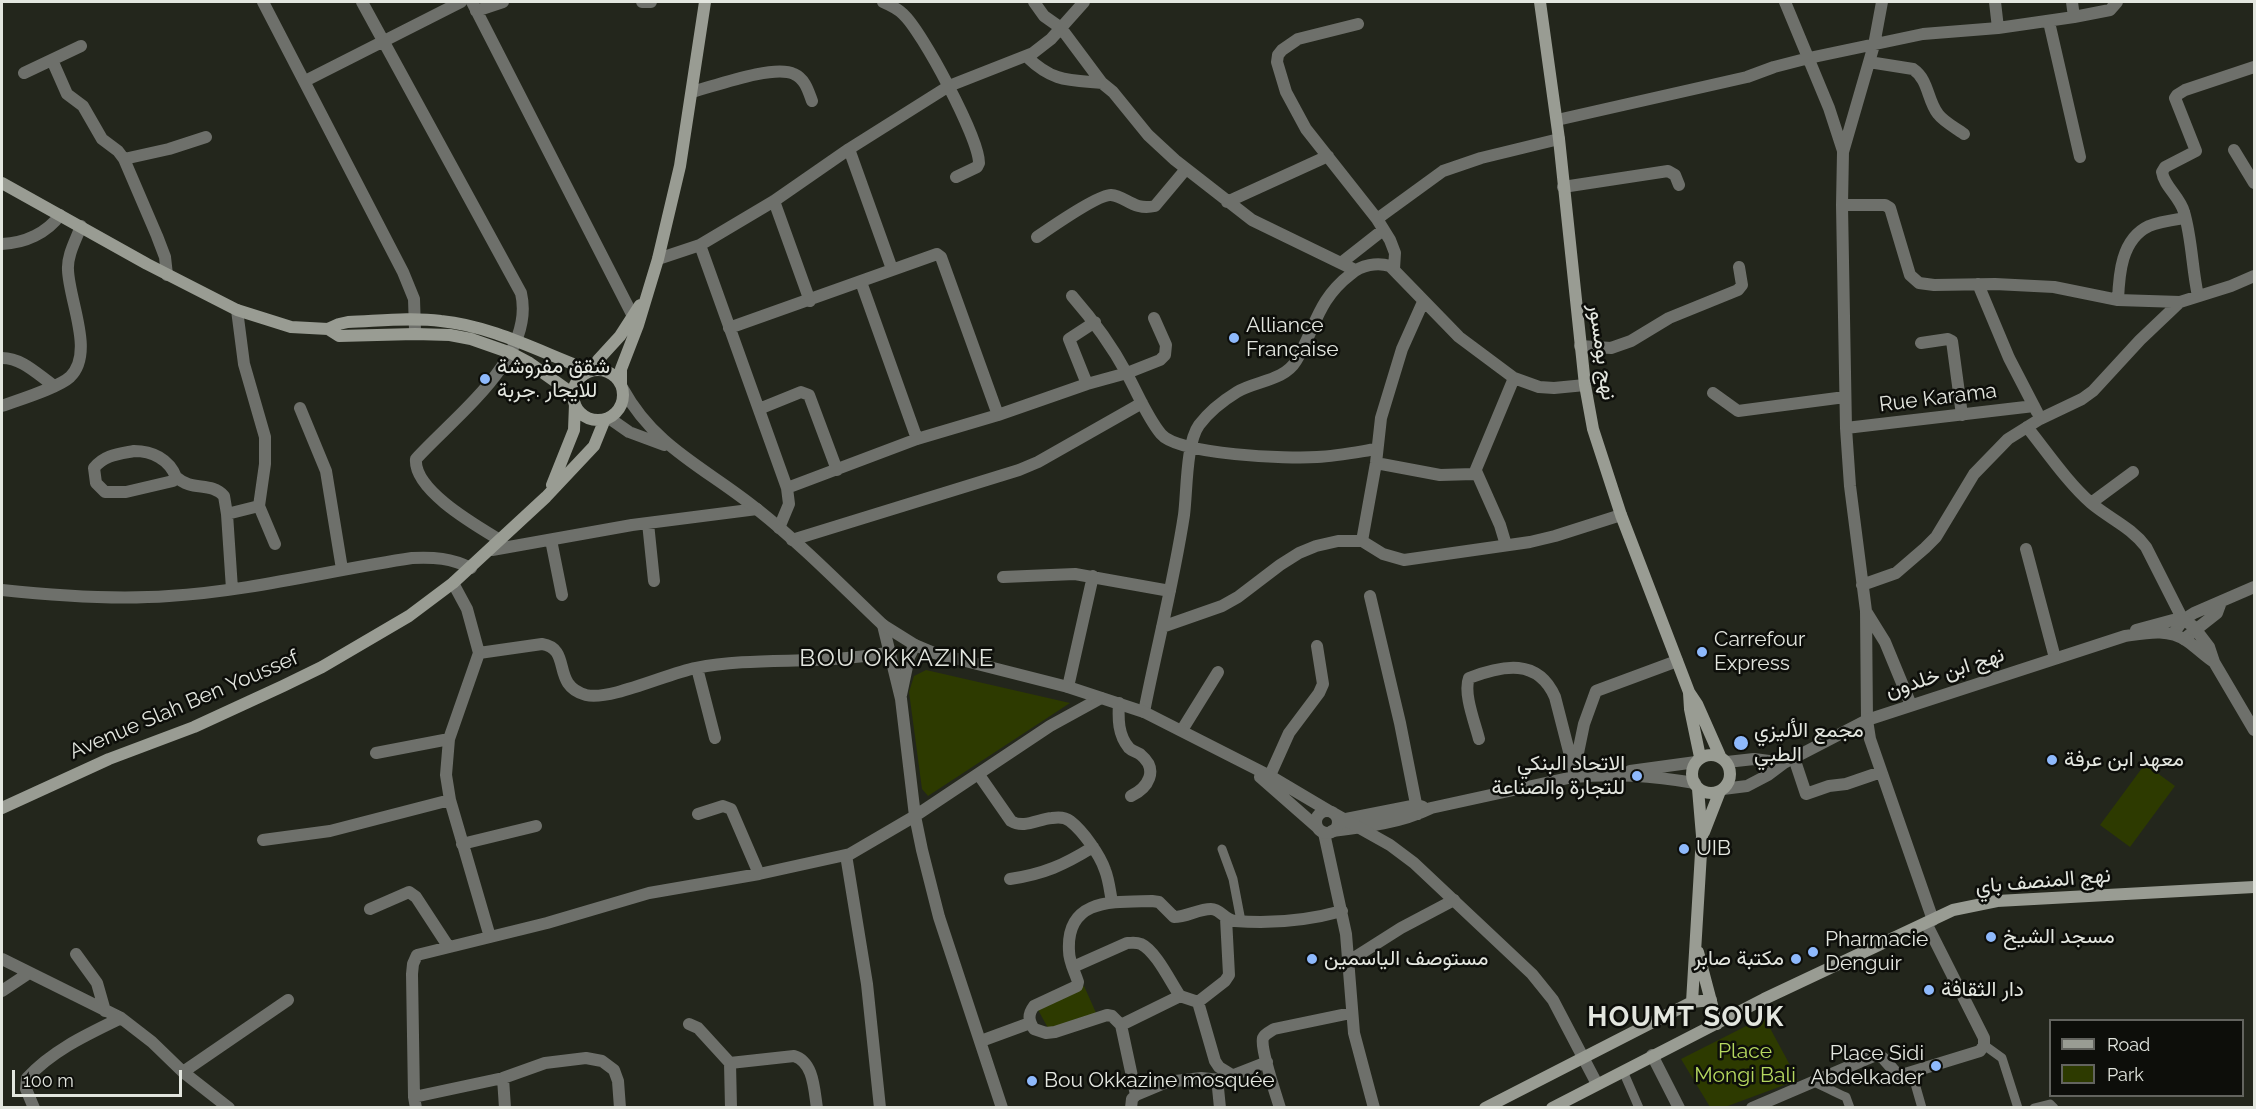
<!DOCTYPE html>
<html>
<head>
<meta charset="utf-8">
<style>
  body { margin:0 }
  #map { position:relative; width:2256px; height:1109px; overflow:hidden; background:#23261c; font-family:Raleway,sans-serif }
  canvas { display:block }
  .frame { position:absolute; inset:0; border:3px solid #e3e6df; pointer-events:none }
  .legend { position:absolute; left:2049px; top:1019px; width:195px; height:78px; box-sizing:border-box; background:#0d0e0a; border:2px solid #63645f; margin:0; padding:8px 10px; list-style:none; font-size:18px; color:#e3e6df }
  .legend li { display:flex; align-items:center; gap:12px; height:30px }
  .legend b { width:30px; border:2px solid #63645f }
  .scale { position:absolute; left:12px; top:1070px; width:170px; height:27px; box-sizing:border-box; border:3px solid #e3e6df; border-top:0; padding-left:8px; font-size:18px; line-height:21px; white-space:nowrap; color:#e3e6df; -webkit-text-stroke:4px #0d0e0a; paint-order:stroke }
</style>
</head>
<body>
<div id="map">
<canvas width="2256" height="1109"></canvas>
<div class="frame"></div>
<ul class="legend">
<li><b style="height:8px;background:#999c93"></b>Road</li>
<li><b style="height:16px;background:#2d3a00"></b>Park</li>
</ul>
<div class="scale">100 m</div>
</div>
<script>
const c = document.querySelector('canvas').getContext('2d');
c.lineJoin = 'round';
function fillPath(path, color) { c.fillStyle = color; c.fill(path, 'evenodd'); }
function strokePath(path, color, width, dash) { c.strokeStyle = color; c.lineWidth = width; c.lineCap = dash ? 'butt' : 'round'; c.setLineDash(dash || []); c.stroke(path); }
function write(font, color, halo, rows, align = 'center') {
  c.font = font + ' Raleway,Vazirmatn,sans-serif'; c.lineWidth = 5; c.setLineDash([]); c.textBaseline = 'middle'; c.strokeStyle = halo; c.fillStyle = color; for (const [text, x, y, turn = 0] of rows) {
    c.save(); c.translate(x, y); c.rotate((+turn || 0) * Math.PI / 180); c.textAlign = isNaN(turn) ? turn : align; if (halo) c.strokeText(text, 0, 0); c.fillText(text, 0, 0); c.restore();
  }
}
const green = new Path2D(`
  M926,670L1070,703L928,796L922,789L909,692L914,676Z
  M2145,764L2175,786L2130,847L2100,825Z
  M1084,986L1097,1015L1048,1028L1037,1008Z
  M1764,1017L1798,1080L1725,1107H1710L1681,1059Z`);
const pedestrian = new Path2D(`
  M1222,849L1233,879L1241,921
  M1984,1045L2002,1058L2018,1108
  M1623,1071L1639,1108
  M1912,1073L1922,1108
  M1812,1081C1824,1086 1835,1093 1846,1097L1850,1108
  M2034,1108L2050,1104L2054,1108`);
const minor = new Path2D(`
  M263,2L403,272L414,299L415,330
  M362,2L521,293C536,357 455,416 416,459C413,490 477,526 500,540
  M472,2L637,324
  M642,2H651
  M883,2C890,5 897,8 903,14C922,31 979,138 979,163L977,167L956,177
  M1034,2L1044,16L1061,28L1102,83L1113,92L1148,135L1175,160L1252,220L1355,270
  M1785,2L1829,108L1843,151
  M1882,2L1874,45L1843,152L1842,205L1846,428L1850,486L1866,611L1867,720L1870,739L1933,920
  M1995,2L1998,28
  M476,11L503,2
  M2074,17L2110,10L2117,2
  M2049,22L2080,157
  M1358,24L1298,39L1282,50L1278,55L1277,62L1286,92L1306,129L1377,219L1390,240L1395,253L1394,269
  M1027,57C1053,82 1068,80 1102,83
  M52,60L67,94L83,106L102,139L118,151L124,159L157,236L165,257L167,275
  M1869,62L1913,69C1929,80 1927,100 1938,114C1944,122 1956,128 1964,134
  M24,73L81,46
  M305,81L461,2
  M692,92C715,86 774,64 794,74C805,79 808,90 812,101
  M1557,120L1747,77L1774,67L1809,58L1923,34L1998,28L2074,17L2072,2
  M849,149L892,269
  M2234,150L2254,183
  M124,159L169,149L206,137
  M1563,187L1668,171L1675,175L1679,185
  M774,201L810,301
  M1227,202L1328,156
  M1842,205H1885L1890,208L1910,275L1919,283L1934,285L1995,284L2054,287L2118,300L2180,302
  M1377,219L1443,171L1481,158L1559,139
  M1037,237C1050,228 1099,194 1111,195C1126,196 1133,211 1155,206L1186,169
  M2,244C25,243 47,233 60,215
  M700,245L787,488L789,504L779,528
  M658,259L700,245L774,201L849,149L949,86L1033,53L1051,39L1084,2
  M1341,263L1383,230
  M861,282L917,439
  M1978,284L2009,358L2037,412
  M1072,296C1093,320 1112,346 1127,374C1138,394 1147,417 1161,434C1178,455 1289,459 1317,457C1337,456 1357,452 1376,449
  M2198,296C2192,269 2192,239 2184,212C2180,197 2164,186 2162,172L2165,167L2196,151L2175,98L2177,95L2185,90L2254,67
  M2118,300C2119,275 2121,239 2149,226C2159,222 2173,220 2185,218
  M237,310L244,364L265,437V464L259,506L275,544
  M729,328L937,254L941,257L998,415
  M1921,343L1948,339L1952,341L1962,415
  M1580,346L1611,348L1631,341L1669,318L1738,290L1742,285L1739,267
  M2,358C22,358 37,374 53,385
  M1087,384L1069,339L1095,322
  M1713,393L1738,411L1845,397
  M2,406C18,400 58,388 70,377C95,353 69,301 68,270C67,255 76,240 81,226
  M300,408L326,471L342,569
  M759,409L801,392L809,395L837,470
  M2027,427C2047,452 2068,483 2091,503C2110,519 2131,527 2146,547L2183,620
  M1846,428L2034,406
  M134,451C152,451 169,459 176,477L173,481L126,492H105L96,483L94,468C104,455 118,454 134,451Z
  M1376,463L1440,475L1474,474L1514,378
  M1476,471L1500,525L1506,545
  M176,477C193,492 210,481 224,496L227,514L232,589
  M787,488L917,439L998,415L1087,384L1127,373L1160,360L1165,355L1166,345L1154,318
  M2091,503L2133,472
  M227,514L259,506
  M648,523L654,581
  M551,540L562,595
  M792,540L1019,470L1038,462L1142,403
  M1362,541L1376,463L1381,418L1402,349L1423,302
  M2026,549L2055,658
  M492,550L632,525L757,509
  M1003,577L1075,574L1170,591
  M453,583L467,609L479,653L449,739L446,775L450,800L490,937
  M1862,585L1896,573L1925,548L1936,537L1974,474L2008,439L2040,419L2082,399L2093,391L2140,340L2180,302L2231,286L2254,276
  M2,590C58,596 113,600 169,596C251,591 331,570 412,558C434,557 451,558 471,568
  M1370,596L1400,723L1418,814
  M1867,613L1885,642L1911,705
  M883,625L901,699L915,816L922,850L939,917L1002,1108
  M1162,627L1222,606L1238,597L1280,565L1299,553L1316,546L1338,541H1362L1383,554L1404,560L1530,542L1555,536L1621,515
  M2173,634L2183,620L2194,613L2254,587
  M2184,639L2217,613L2221,602
  M479,653L542,644C573,649 550,685 586,695C610,701 668,673 696,668C741,659 789,662 834,659C852,658 871,655 889,653
  M697,668L715,738
  M1068,687L1093,576
  M901,695L909,657L915,645
  M1119,703C1118,719 1118,735 1129,748C1133,752 1138,752 1141,755C1159,770 1148,788 1131,796
  M1144,712C1157,646 1174,581 1184,515C1187,492 1186,443 1199,425C1208,413 1224,400 1237,392C1255,381 1284,381 1296,361C1316,327 1317,300 1351,274C1361,265 1377,262 1390,266L1459,337L1514,378L1539,387L1554,388L1585,385
  M1182,730L1218,672
  M1479,739C1475,723 1463,693 1469,678C1503,665 1538,658 1555,697L1574,771
  M376,753L449,739
  M1794,758L1806,794L1829,786L1846,784L1881,772
  M1630,771L1696,762
  M979,775L1011,821C1024,829 1038,819 1052,818C1058,817 1065,817 1070,821C1083,831 1100,855 1105,870C1109,880 1110,892 1112,902
  M1573,777C1616,773 1652,776 1695,783
  M1267,782L1289,733L1319,693L1323,684L1317,646
  M698,814L723,806L731,809L759,874
  M1341,820L1417,805L1423,807
  M1332,831C1365,827 1400,823 1431,808L1573,777L1584,724L1596,691L1677,661
  M1324,833L1346,934L1354,1033L1374,1108
  M263,840L330,831L450,800
  M462,844L536,826
  M846,855L867,984L880,1108
  M1010,879C1044,874 1064,865 1093,847
  M370,909L409,892L416,897L448,946
  M76,954L97,983L105,1011
  M2,959L121,1018L152,1042L183,1072L229,1108
  M1349,961L1401,928L1454,900
  M1073,967L1127,943C1132,943 1136,942 1141,944C1156,951 1171,983 1180,996L1198,1002L1215,1061L1219,1067L1232,1075
  M2,991L29,973
  M1198,1002L1225,981L1229,975L1226,918
  M689,1024L698,1028L730,1063L794,1056C814,1062 814,1090 817,1108
  M1121,1025L1180,996
  M981,1041L1030,1023
  M1652,1055L1679,1108
  M730,1063L731,1108
  M183,1072L288,1000
  M503,1078L505,1108
  M1136,1095L1121,1025L1112,1016L1107,1015L1055,1032L1046,1033L1034,1029C1028,1020 1028,1014 1034,1006L1077,986L1078,982C1075,972 1069,962 1069,951C1066,897 1115,902 1152,901L1159,902L1174,917C1187,917 1198,909 1211,909C1221,909 1224,920 1235,921C1272,924 1306,921 1342,911
  M414,1097L503,1078L545,1063L586,1058L602,1061L614,1070L618,1081L620,1108
  M34,1108L26,1089L27,1078C53,1050 86,1035 121,1018
  M416,1108L414,1097L412,974L413,964L417,955L547,923L649,893L759,874L850,854L915,816L1050,726L1101,698
  M1131,1108L1132,1099L1136,1095L1167,1082L1201,1078L1221,1080L1267,1062
  M1220,1108L1218,1088L1221,1080
  M1280,1108C1276,1095 1260,1048 1263,1038C1265,1033 1270,1032 1274,1029L1351,1013
  M1752,1108L1876,1055L1883,1058L1897,1074H1905L1980,1051L1984,1045V1038L1926,923`);
const tertiary = new Path2D(`
  M623,389C655,448 708,469 758,510C802,545 842,586 883,625L915,645L934,653L1068,687L1144,712L1270,776L1329,811
  M609,418L629,432L664,445
  M2136,630L2173,620L2185,621L2193,626L2209,647L2214,662L2254,730
  M1727,762L1754,759L1784,763
  M1260,777L1317,827
  M1723,789L1747,786L1768,775L1784,763L1867,720L2125,636C2146,633 2168,628 2187,641C2197,648 2205,656 2214,662
  M1316 822a11 11 0 1 1 22 0a11 11 0 1 1-22 0Z
  M1333,813L1390,845L1414,863L1532,974L1553,1000L1597,1084`);
const secondary = new Path2D(`
  M1540,2L1559,139L1585,385L1593,429L1621,515L1689,692L1697,704L1720,756
  M2,183L147,264L237,310L291,327L328,329L339,336L415,334L450,335L471,339L511,353L528,362L573,394
  M328,329L339,324L348,322C378,321 410,317 441,321C493,326 542,353 591,371
  M573 395a25 25 0 1 1 50 0a25 25 0 1 1-50 0Z
  M597,370L598,360L620,336L640,305
  M621,385V369L638,325L658,259L680,166L705,2
  M552,485L574,430L575,404
  M1689,693L1690,709L1700,757
  M1692 774a19 19 0 1 1 38 0a19 19 0 1 1-38 0Z
  M2,808L109,759L194,727L283,686L322,667L409,616L453,583L546,497L594,446L605,419
  M1704,832L1720,791
  M1698,952L1717,1024
  M1692,1002L1702,836L1698,789
  M1485,1108L1692,1002L1711,1000
  M1552,1108L1764,999L1953,910L1997,901L2254,887`);
const markers = [
  [1234,338,6,"#8eb9fc"],
  [485,379,6,"#8eb9fc"],
  [1702,652,6,"#8eb9fc"],
  [1741,743,8,"#8eb9fc"],
  [2052,760,6,"#8eb9fc"],
  [1637,776,6,"#8eb9fc"],
  [1684,849,6,"#8eb9fc"],
  [1991,937,6,"#8eb9fc"],
  [1813,952,6,"#8eb9fc"],
  [1312,959,6,"#8eb9fc"],
  [1796,959,6,"#8eb9fc"],
  [1929,990,6,"#8eb9fc"],
  [1936,1066,6,"#8eb9fc"],
  [1032,1081,6,"#8eb9fc"]
];
const poiNames = [
  ["Alliance",1246,326],
  ["Française",1246,350],
  ["شقق مفروشة",497,367],
  ["للايجار .جربة",497,391],
  ["Carrefour",1714,640],
  ["Express",1714,664],
  ["مجمع الأليزي",1754,731],
  ["الطبي",1754,755],
  ["معهد ابن عرفة",2064,760],
  ["الاتحاد البنكي",1625,764,"right"],
  ["للتجارة والصناعة",1625,788,"right"],
  ["UIB",1696,849],
  ["مسجد الشيخ",2003,937],
  ["Pharmacie",1825,940],
  ["Denguir",1825,964],
  ["مستوصف الياسمين",1324,959],
  ["مكتبة صابر",1784,959,"right"],
  ["دار الثقافة",1941,990],
  ["Place Sidi",1924,1054,"right"],
  ["Abdelkader",1924,1078,"right"],
  ["Bou Okkazine mosquée",1044,1081]
];
const streetNames = [
  ["نهج بومسور",1602,352,82],
  ["Rue Karama",1938,398,-7],
  ["نهج ابن خلدون",1945,673,-18],
  ["Avenue Slah Ben Youssef",184,705,-23],
  ["نهج المنصف باي",2043,881,-5]
];
const parkNames = [
  ["Place",1745,1052],
  ["Mongi Bali",1745,1076]
];
const quarterNames = [
  ["BOU OKKAZINE",897,659]
];
const districtNames = [
  ["HOUMT SOUK",1686,1018]
];
fillPath(green, '#2d3a00');
strokePath(pedestrian, '#6e706b', 9);
strokePath(minor, '#6e706b', 12);
strokePath(tertiary, '#6e706b', 12);
strokePath(secondary, '#999c93', 12);
for (const [x, y, r, color] of markers) { const dot = new Path2D(); dot.arc(x, y, r, 0, 2 * Math.PI); c.fillStyle = color; c.fill(dot); strokePath(dot, '#0d0e0a', 2); }
write('21px', '#e3e6df', '#0d0e0a', poiNames, 'left');
write('21px', '#e3e6df', '#0d0e0a', streetNames);
write('21px', '#b5d75f', '#0d0e0a', parkNames);
c.letterSpacing = '1.5px';
write('24px', '#e3e6df', '#0d0e0a', quarterNames);
c.letterSpacing = '0px';
c.letterSpacing = '1.5px';
write('bold 27px', '#e3e6df', '#0d0e0a', districtNames);
c.letterSpacing = '0px';
</script>
</body>
</html>
